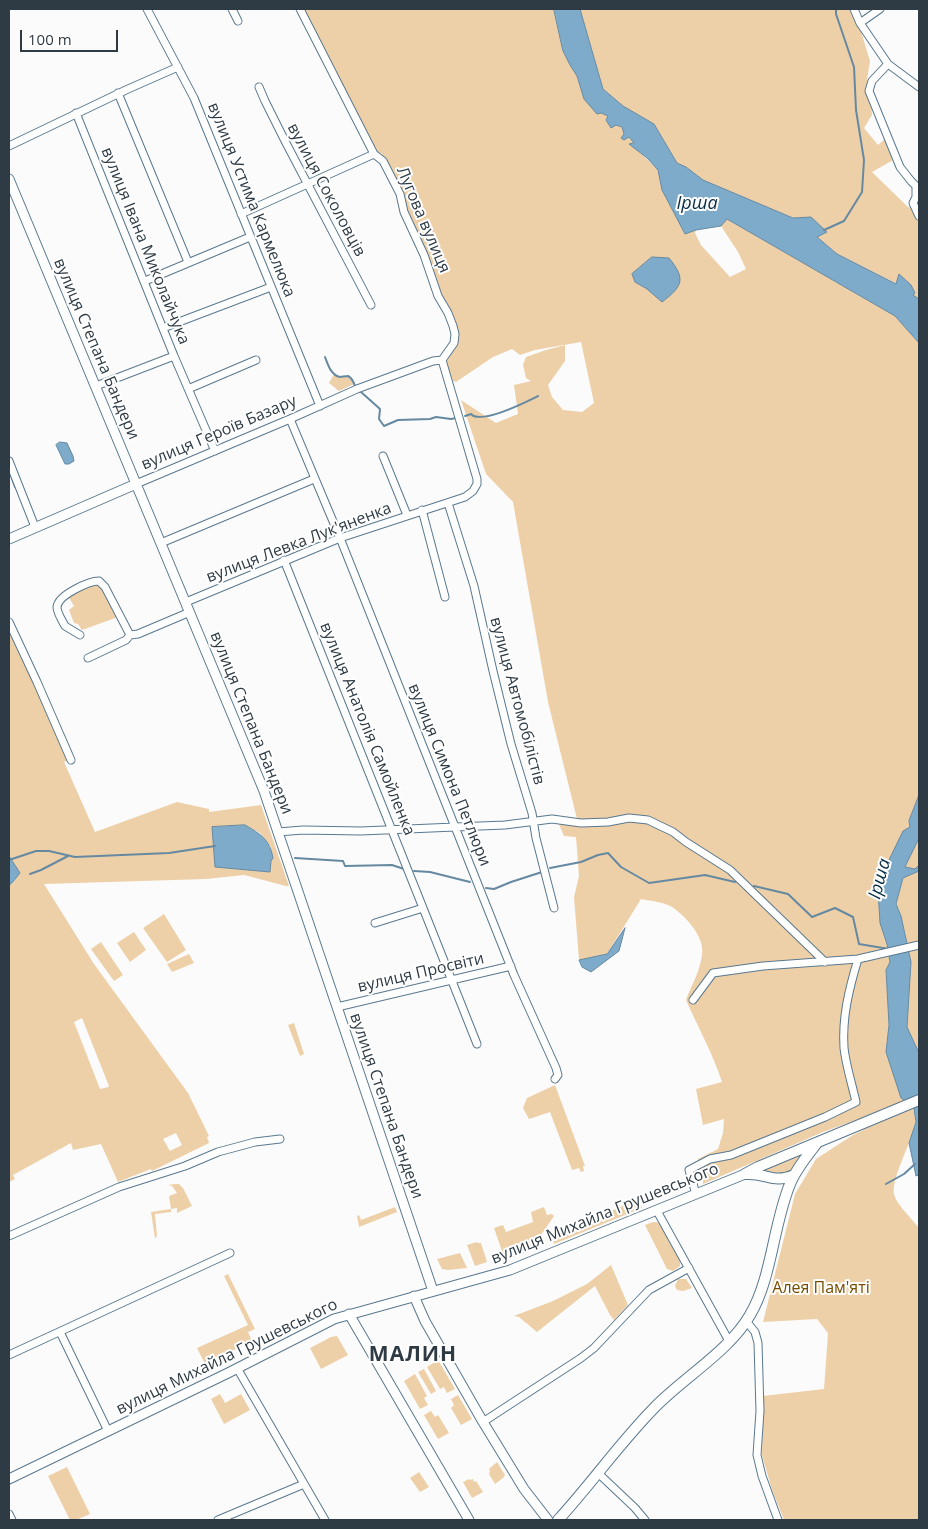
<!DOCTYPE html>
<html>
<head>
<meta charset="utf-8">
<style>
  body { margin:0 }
  #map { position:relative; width:928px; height:1529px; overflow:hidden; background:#fbfbfb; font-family:"Open Sans",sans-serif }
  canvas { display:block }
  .frame { position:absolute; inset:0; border:10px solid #2e3b45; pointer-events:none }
  .scale { position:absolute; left:20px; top:30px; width:98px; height:22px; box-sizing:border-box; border:2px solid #2e3b45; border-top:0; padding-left:6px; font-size:15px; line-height:18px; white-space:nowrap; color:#2e3b45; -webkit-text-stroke:4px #fff; paint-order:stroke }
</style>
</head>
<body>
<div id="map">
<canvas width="928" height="1529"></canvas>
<div class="frame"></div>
<div class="scale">100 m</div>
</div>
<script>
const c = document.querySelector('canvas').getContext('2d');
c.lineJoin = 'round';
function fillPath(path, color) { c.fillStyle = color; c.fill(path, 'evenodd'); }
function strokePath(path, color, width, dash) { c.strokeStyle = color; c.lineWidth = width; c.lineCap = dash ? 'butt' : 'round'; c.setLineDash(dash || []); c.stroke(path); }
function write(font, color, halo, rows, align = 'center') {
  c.font = font + ' "Open Sans",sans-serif'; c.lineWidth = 4; c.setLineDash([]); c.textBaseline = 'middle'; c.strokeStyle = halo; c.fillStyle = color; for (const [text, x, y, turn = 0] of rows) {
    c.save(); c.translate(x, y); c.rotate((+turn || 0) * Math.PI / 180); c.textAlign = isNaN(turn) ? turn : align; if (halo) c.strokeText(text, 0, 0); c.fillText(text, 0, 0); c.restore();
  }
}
const green = new Path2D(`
  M302,9H554L563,51L570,65L577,76L584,99L601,113L608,116L606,120L611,127L616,125L622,127L624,134L621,138L629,137L634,143H630L658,170L662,190L685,234L696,230L695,233L701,245L730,277L746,269L738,252L721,226L727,219L895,316L919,343V795L909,821L910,827L872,888L878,890L880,923L887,944L890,962L886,970L889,1025L886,1052L905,1101L914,1108C915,1113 916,1119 915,1124C912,1142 891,1178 894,1194C896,1204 913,1220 919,1228V1520H784L772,1490L762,1455L763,1396L824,1389L828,1333L817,1319L763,1322L795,1194L816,1159L853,1135L865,1129L863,1122L859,1119L823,1132L703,1184L702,1173L698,1159L718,1149L723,1133L724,1119L703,1125L696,1089L722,1082C713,1054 698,1027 686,1000C692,984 704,964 702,947C700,932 684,915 672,907C664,902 651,901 641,899L607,954L579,960L574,897L579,876L576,837L564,836L557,820L577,819L548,702L513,502L486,474L461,400L496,423L518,414L514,385L531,381L526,378L523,365L526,357L546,350L565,345V361L548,385L552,397L563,410L582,412L594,403L581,342L535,350L520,355L512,349L493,357L456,382L453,381L446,363L458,340L449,310L441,297L424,246L414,233L407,214V208L388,164L382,154L371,148Z
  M580,9H854L870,61L867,80L871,96L872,115L864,128L878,145L887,137L895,159L872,172L908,207L917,208L919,214V299L913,295L900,275L897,284L837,254L817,237L820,235L802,217L793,218L703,180L686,167L677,163L654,124L623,106L603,89Z
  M334,374L340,377L348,376L354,384L339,391L329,383Z
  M99,583L118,617L82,630L78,624L74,623L69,610L74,606L68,596L87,586Z
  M9,622L71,760L64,762L95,832L177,802L209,809V812L261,805L289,886H286L244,875L206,879L44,884L94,964L188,1093L209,1136L207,1137L209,1143L152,1171L151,1169L118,1182L101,1144L73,1150L71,1143L13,1175L15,1179L9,1182V885L13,883L20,873L9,856ZM245,825L260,833L271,847L270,872L215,867ZM82,1018L109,1086L108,1087L100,1089L74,1022ZM176,1133L182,1145L170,1151L163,1139Z
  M919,838V865L915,869L905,868Z
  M919,871V1053L907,1027L911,962L901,916L896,904L903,878Z
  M164,914L186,950L167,962L143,928Z
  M134,932L146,950L130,962L117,943Z
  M101,942L123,975L114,981L91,949Z
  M189,954L194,963L172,972L167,964Z
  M294,1023L304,1054L300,1056L288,1025Z
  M555,1085L585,1166H583L584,1171L581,1172L579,1168L572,1170L550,1112L529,1119L523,1108L527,1098Z
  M804,1152C789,1174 789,1180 762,1169Z
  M175,1184H179L183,1188L192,1206L177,1213V1208L171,1209V1212L155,1214L157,1236L155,1238L151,1212L171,1209L169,1196L177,1193L172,1186L168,1185Z
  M639,1199L642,1208L554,1244L552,1236L560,1230L563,1236L577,1231L576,1226Z
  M395,1207L397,1212L359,1227L357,1216L359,1215L361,1220Z
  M544,1207L547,1215L552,1214L554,1216L530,1251L514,1257H508L503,1254L494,1228L503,1225L506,1232L533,1222L531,1212Z
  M653,1222C656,1222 658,1222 660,1224C669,1229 682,1257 680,1266L673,1271L667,1269L645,1225Z
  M477,1242L478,1243H481L487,1262L475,1266L467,1245Z
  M460,1253L467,1268L448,1270L442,1269L437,1259Z
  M611,1265L628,1305L614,1320L610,1315L595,1286L537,1332L519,1317L514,1316L553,1301L587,1284Z
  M228,1274L255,1329L248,1332L252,1341L205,1364L197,1348L248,1325L224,1276Z
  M678,1279H686L692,1288L683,1291L677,1290L675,1286Z
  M337,1336L348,1355L321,1369L310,1348L331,1337Z
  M438,1360L455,1389L447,1393L444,1387L440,1389L427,1367Z
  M424,1369L436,1391L431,1394L418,1372Z
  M415,1374L427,1396L424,1398L428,1405L420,1409L404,1381Z
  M220,1394L225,1403L241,1394L250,1410L224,1424L211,1399Z
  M458,1395L472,1419L461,1425L451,1408L454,1405L451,1399Z
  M431,1411L435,1417L438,1415L449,1433L438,1439L424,1415Z
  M497,1462L505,1475L503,1478L495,1484L489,1474L490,1472L489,1469Z
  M67,1467L90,1514L76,1520H70L48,1476Z
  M419,1472L429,1487L420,1492L410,1478Z
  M469,1479L470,1480L473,1479L474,1482L476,1481L483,1492L472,1498L463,1482Z`);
const water = new Path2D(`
  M554,9H580L603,89L623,106L654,124L677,163L686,167L703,180L793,218L811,217L827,232L817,237L837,254L896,284L899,274L911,285L915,293L913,295L919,299V343L895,316L727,219L721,226L696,230L685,234L662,190L658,170L647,158L629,144L634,143L629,137L624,140L621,138L624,134L622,127L616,125L611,128L606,120L608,116L601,113L597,114L584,99L577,76L570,65L563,51Z
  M652,257L669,258C686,279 683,286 662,302L647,289L635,282L632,274Z
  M60,442L67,443L73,456L74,461L69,464H65L56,445Z
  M919,795V838L905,867L915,869L919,865V871L903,878L896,904L901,916L911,962L907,1027L919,1053V1175L916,1176L909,1143L916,1122L914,1108L901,1098L886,1052L889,1025L886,970L890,962L887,944L880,923L878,890L872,888L888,862L903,831L910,827L909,821Z
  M245,825C261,834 270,840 273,858L271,861L270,872L215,867L212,827Z
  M9,856L20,873L12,883L9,885Z
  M625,928L619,951L591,972L582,967L579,960L607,954Z`);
const stream = new Path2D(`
  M824,230L844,221L862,192L864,160L856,110L854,67L836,14V9
  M325,357C328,365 331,375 340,377C342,377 345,376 348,376C352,378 354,383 355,386
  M361,392L380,409L379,419L384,426L398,420L430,419L436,417L451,419L456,418
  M465,416L471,414C481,425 526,402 538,396
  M9,470L15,487
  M295,858L343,861L345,866L392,865L404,869
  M9,860L36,851H49L75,857L169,853L215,846
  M550,868L581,862L598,855L608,853L621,867L649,883L705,875L735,882
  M414,871L430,872L470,882
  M30,874L41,870L68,856
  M754,886L788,894L812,917L835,908L853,917L859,944L889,949
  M486,888L494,889L511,882L542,872
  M886,1184L904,1174L915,1164`);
const minor = new Path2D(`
  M147,9L194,98L320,406
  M232,9L238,21
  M854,9L860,23L888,64L919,87
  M860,23L880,9
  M888,64L872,81L869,91L900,167L911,181L916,186
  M259,87L265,101L285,141L371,305
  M118,93L188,262
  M76,113L174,356L215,451
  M9,146L128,89L178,67
  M916,186V197L913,203L919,216
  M241,214L374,154
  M145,281L250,237
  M163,328L271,287
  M96,386L174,356
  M188,389L256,360
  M290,419L340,538L514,975L556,1068L558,1075L555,1079
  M383,456L407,515
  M9,461L35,527
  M136,484L290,419L357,389L433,361L442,360
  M448,503L474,586L493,671L511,744L532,813L536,838L554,908
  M422,510L445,597
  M161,543L314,479
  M284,560L423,908
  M186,602L340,538L465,497L473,491L477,484V479L442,360L454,343L455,334L453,326L448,313L438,296L424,255L404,212L400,194L383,161L374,154L300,9
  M9,622L37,682L71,760
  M80,635L65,626C62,620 57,613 57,607C58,595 89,581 99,581L105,587L130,635L126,640L88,658
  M130,635L138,634L190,612
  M278,832L303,830L361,831L455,827L505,825L552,819L581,823L608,822L629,818L648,820L673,832L686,842L730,870L825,962
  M375,923L423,908L477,1044
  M693,1000L713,973L763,966L858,959L919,945
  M337,1007L511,966
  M696,1194L689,1170L710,1159L731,1155L825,1117L856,1102C852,1084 846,1066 844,1048C842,1017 849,989 858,959
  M657,1211L729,1341
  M9,1236L119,1187L185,1166L218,1152L255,1142L280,1139
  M746,1321L755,1332L758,1343L760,1411L757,1455L762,1476L778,1520
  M60,1332L108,1431
  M9,1355L230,1253
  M237,1368L325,1520
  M483,1422L581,1358L594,1348L649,1290L689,1268
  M598,1473L635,1508L645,1520
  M9,1514L12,1520
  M218,1520L304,1484`);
const tertiary = new Path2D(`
  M9,179L264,791L433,1291
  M9,539L136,484
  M414,1296L425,1321L483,1422L524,1489L548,1520
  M349,1314L469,1520
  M9,1479L228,1373L334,1319L510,1270L745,1174`);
const secondary = new Path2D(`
  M745,1174L758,1167L919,1100
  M746,1174C767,1173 773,1184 794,1175
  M558,1520C592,1483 621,1441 657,1405C686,1376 730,1350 750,1315C772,1278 773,1225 790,1184C796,1169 807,1156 817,1143`);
const streetNames = [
  ["вулиця Соколовців",326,190,62],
  ["вулиця Устима Кармелюка",251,200,68],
  ["Лугова вулиця",423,220,67],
  ["вулиця Івана Миколайчука",145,246,68],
  ["вулиця Степана Бандери",96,349,67],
  ["вулиця Героїв Базару",219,433,-23],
  ["вулиця Левка Лук'яненка",299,543,-21],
  ["вулиця Автомобілістів",517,701,75],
  ["вулиця Степана Бандери",251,723,68],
  ["вулиця Анатолія Самойленка",367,729,68],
  ["вулиця Симона Петлюри",449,775,68],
  ["вулиця Просвіти",421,973,-13],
  ["вулиця Степана Бандери",386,1106,71],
  ["вулиця Михайла Грушевського",605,1214,-22],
  ["вулиця Михайла Грушевського",227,1357,-26]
];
const parkNames = [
  ["Алея Пам'яті",821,1288]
];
const waterNames = [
  ["Ірша",697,204],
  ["Ірша",880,879,-75]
];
const districtNames = [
  ["МАЛИН",413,1355]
];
fillPath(green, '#eed0a8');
fillPath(water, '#7eabca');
strokePath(water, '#6689a2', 1);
strokePath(stream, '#6689a2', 2);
strokePath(minor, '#59788e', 9);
strokePath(tertiary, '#59788e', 11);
strokePath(secondary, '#59788e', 12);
strokePath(minor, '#fff', 7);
strokePath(tertiary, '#fff', 9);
strokePath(secondary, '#fff', 10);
write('16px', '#2e3b45', '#fff', streetNames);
write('16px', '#764e01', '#fff', parkNames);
write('italic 18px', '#082e44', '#fff', waterNames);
c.letterSpacing = '1px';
write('bold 21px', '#2e3b45', '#fff', districtNames);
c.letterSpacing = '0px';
</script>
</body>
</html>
